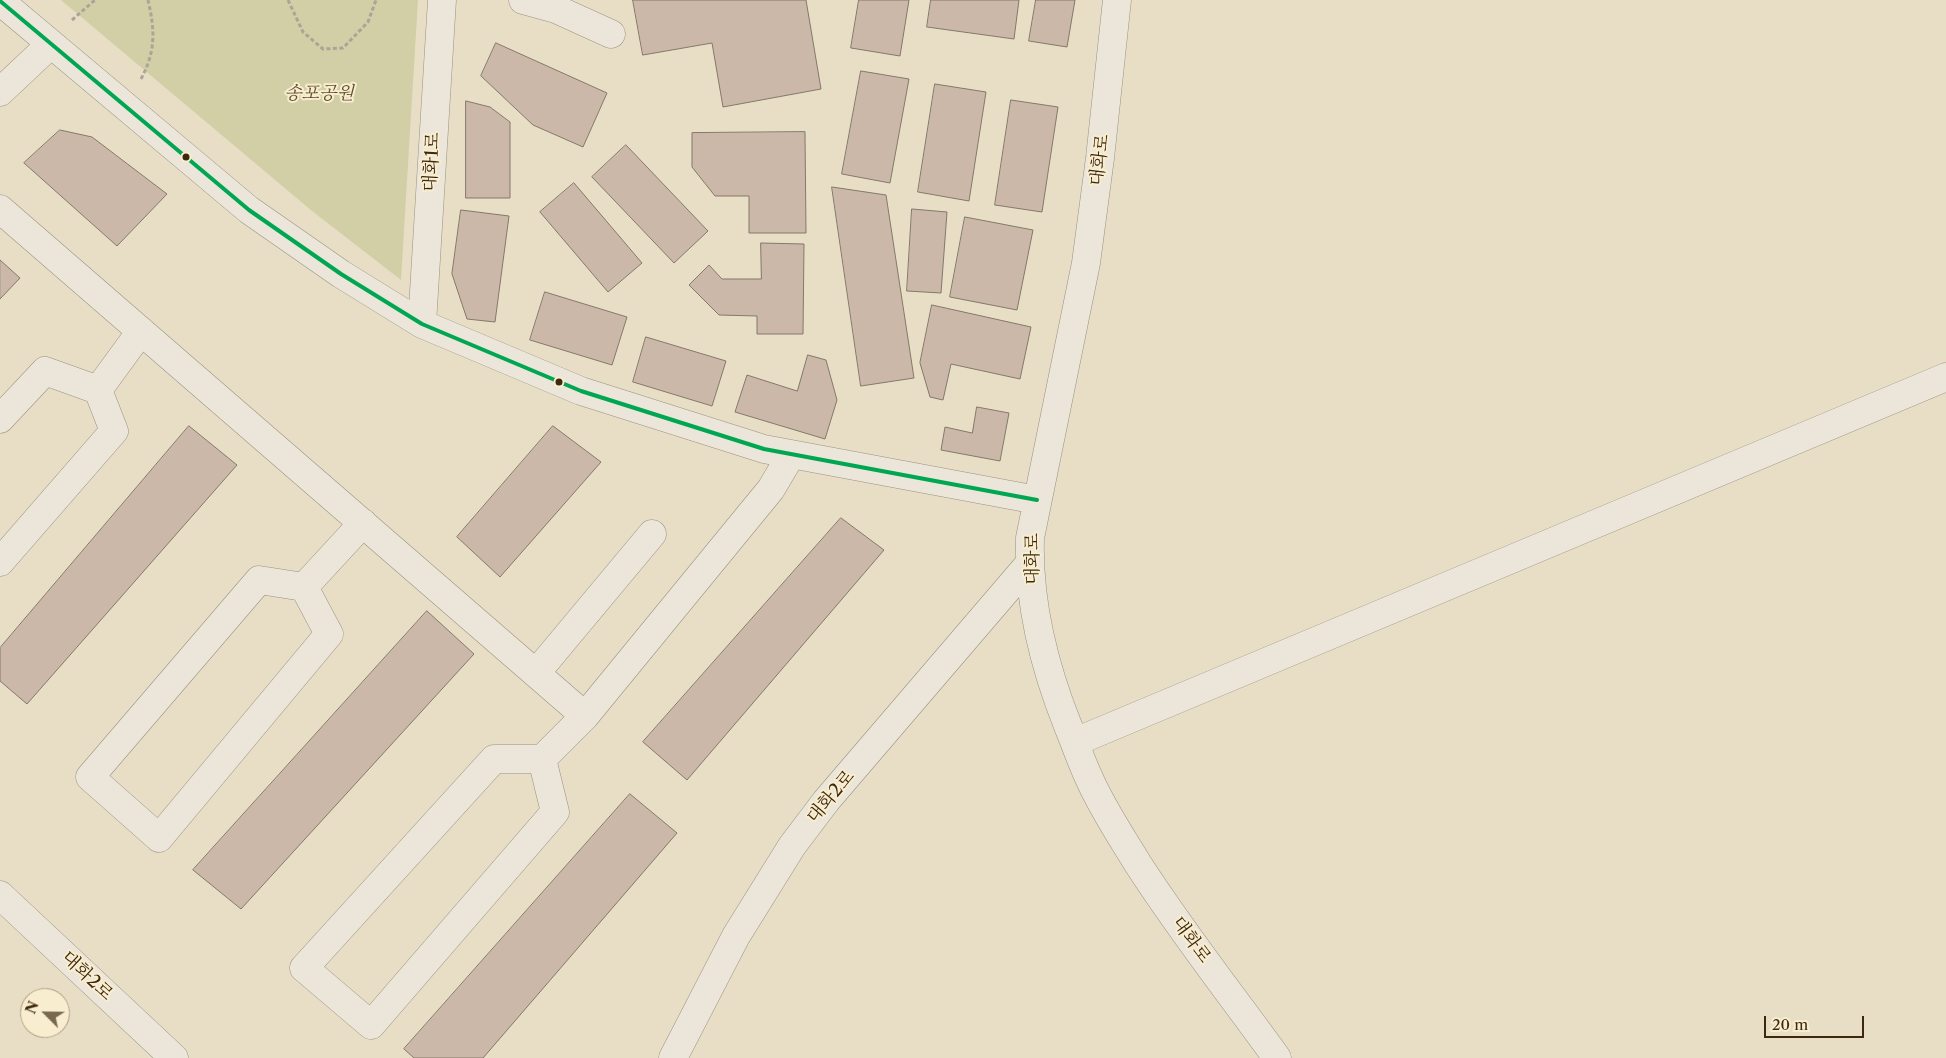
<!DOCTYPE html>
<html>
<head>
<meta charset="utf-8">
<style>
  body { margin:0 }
  #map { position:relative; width:1946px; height:1058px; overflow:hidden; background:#e8dec5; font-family:"Libre Caslon Text",serif }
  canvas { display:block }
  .north { position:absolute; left:20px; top:988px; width:50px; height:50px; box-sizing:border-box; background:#f9edd0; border:1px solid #ae9e82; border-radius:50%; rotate:293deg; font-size:14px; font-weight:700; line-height:20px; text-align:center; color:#3d280e }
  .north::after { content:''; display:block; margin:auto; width:18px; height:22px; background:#79684e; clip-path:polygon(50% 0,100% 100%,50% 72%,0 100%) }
  .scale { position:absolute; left:1764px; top:1016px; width:100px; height:22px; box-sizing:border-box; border:2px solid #3d280e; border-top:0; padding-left:6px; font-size:15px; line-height:18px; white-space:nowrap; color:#3d280e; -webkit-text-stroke:4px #f9edd0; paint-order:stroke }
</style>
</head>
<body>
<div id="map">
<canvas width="1946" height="1058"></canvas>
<div class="north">N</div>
<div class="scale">20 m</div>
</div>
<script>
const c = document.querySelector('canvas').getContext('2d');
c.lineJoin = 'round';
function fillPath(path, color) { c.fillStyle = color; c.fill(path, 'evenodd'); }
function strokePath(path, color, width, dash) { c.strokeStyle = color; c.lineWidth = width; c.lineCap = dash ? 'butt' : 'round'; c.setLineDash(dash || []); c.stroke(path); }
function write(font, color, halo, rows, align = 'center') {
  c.font = font + ' "Libre Caslon Text","Noto Serif KR",serif'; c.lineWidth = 4; c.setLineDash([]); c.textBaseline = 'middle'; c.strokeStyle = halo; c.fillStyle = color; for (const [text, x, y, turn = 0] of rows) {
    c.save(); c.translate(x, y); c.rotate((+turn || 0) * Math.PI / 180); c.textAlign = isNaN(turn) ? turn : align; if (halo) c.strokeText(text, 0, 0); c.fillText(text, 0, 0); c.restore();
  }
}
const green = new Path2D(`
  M61,0H418L401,280L312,211Z`);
const building = new Path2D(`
  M633,0H806L821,89L723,107L712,43L643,55Z
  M859,0H909L900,56L851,48Z
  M931,0H1019L1014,39L927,27Z
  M1036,0H1075L1067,47L1029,41Z
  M496,43L607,93L583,147L533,125L481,76Z
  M861,71L909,79L890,183L842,174Z
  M935,84L986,92L969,201L918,192Z
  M1011,100L1058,107L1042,212L995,205Z
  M466,101L490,107L510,122V198H466Z
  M60,130L92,137L167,194L117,246L24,163Z
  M805,132L806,233H749V196H715L692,167V133Z
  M626,145L708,231L674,263L592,177Z
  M574,183L642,263L608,292L540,212Z
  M832,187L886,195L914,378L861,386Z
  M912,209L947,212L941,293L907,291Z
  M461,210L509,216L495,322L467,319L452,274Z
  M965,217L1033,230L1017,310L950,297Z
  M761,243L804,244L803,334H757V316L719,315L689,285L709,265L722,279H761Z
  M0,260L20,278L0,299Z
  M545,292L627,317L612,365L530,340Z
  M932,305L1031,327L1020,379L951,364L943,400L930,397L920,363Z
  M646,337L726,361L712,406L633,382Z
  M808,355L826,360L837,400L825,439L735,412L747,375L797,391Z
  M977,407L1009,413L1000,461L941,450L945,427L972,433Z
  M189,426L237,465L27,704L0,681V648Z
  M553,426L601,462L500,577L457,537Z
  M841,518L884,550L687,780L643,742Z
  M427,611L474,654L241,909L193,870Z
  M630,794L677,833L483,1058H414L404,1049Z`);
const path = new Path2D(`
  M288,0L303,32L323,49L343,48L368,22L376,0
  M72,20L95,0
  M141,79C156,51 155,30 148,0`);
const minor = new Path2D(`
  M523,0L556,9L611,34
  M1117,0L1100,158L1086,263L1030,538C1028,603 1044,666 1068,726C1075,743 1081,761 1089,778C1102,808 1121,836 1138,864C1181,931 1230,993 1277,1058
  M0,1L249,210L341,274L422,324L581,391L764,449L1037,500
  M0,92L50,45
  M0,209L585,716
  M422,324L442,0
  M98,390L141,331
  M0,419L45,371L98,390L114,431L0,562
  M259,580L304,587L329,634L159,838L90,777Z
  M304,587L363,523
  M536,673L652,534
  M1075,742L1946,377
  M542,759L555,812L371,1025L304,968L494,759H542L585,716L771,489L791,455
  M0,895L174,1058
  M673,1058L736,936L792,846L826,801L1029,564`);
const bus1 = new Path2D(`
  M0,1L249,210L341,274L422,324L581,391L764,449L1037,500`);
const markers = [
  [186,157,4.5,"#3d280e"],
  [559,382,4.5,"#3d280e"]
];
const parkNames = [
  ["송포공원",319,94]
];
const streetNames = [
  ["대화로",1100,160,-83],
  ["대화1로",432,162,-87],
  ["대화로",1033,559,-90],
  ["대화2로",831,797,-50],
  ["대화로",1191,940,54],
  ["대화2로",87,976,43]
];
fillPath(green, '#d2cfa6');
fillPath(building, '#cbb8a8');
strokePath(building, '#827969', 1);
strokePath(minor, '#9a9281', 29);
strokePath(path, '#aba498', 3, [4, 2.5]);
strokePath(minor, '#ebe6d9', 28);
strokePath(bus1, '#00a651', 4);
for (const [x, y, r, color] of markers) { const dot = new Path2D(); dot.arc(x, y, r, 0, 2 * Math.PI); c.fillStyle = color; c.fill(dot); strokePath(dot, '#f9edd0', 2); }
write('italic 18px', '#5e4f2e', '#f9edd0', parkNames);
write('18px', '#3d280e', '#f9edd0', streetNames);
</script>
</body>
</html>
